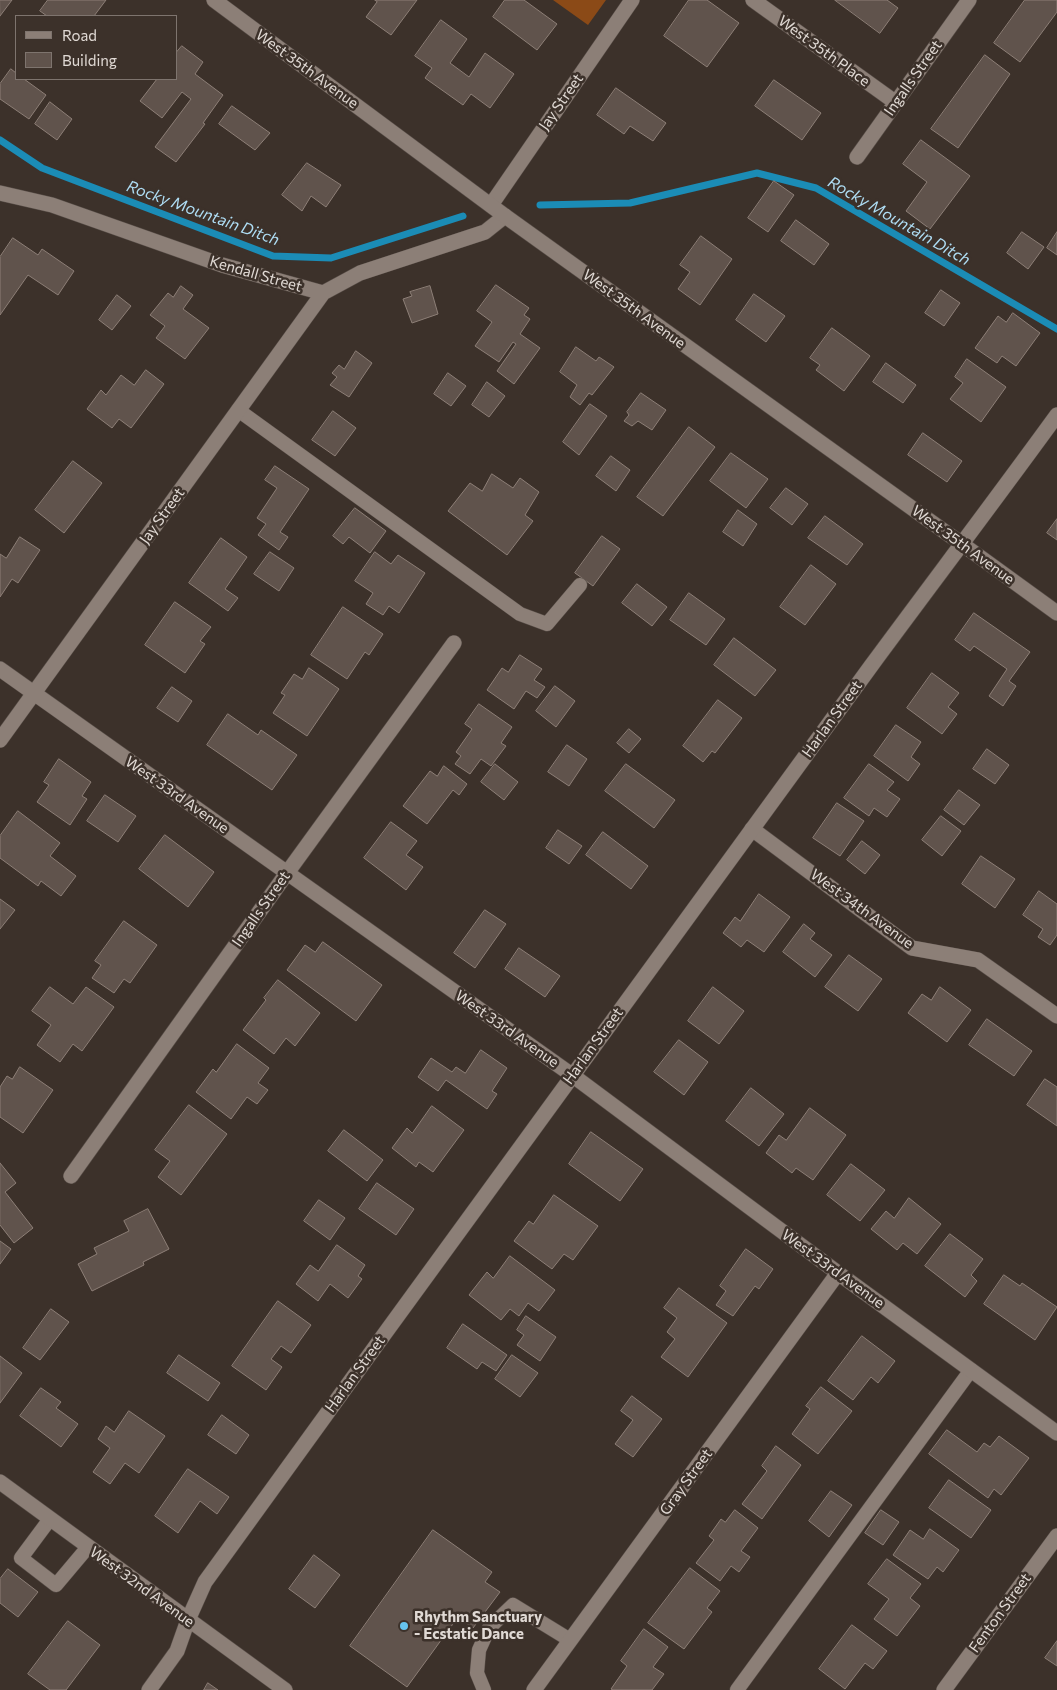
<!DOCTYPE html>
<html>
<head>
<meta charset="utf-8">
<style>
  body { margin:0 }
  #map { position:relative; width:1057px; height:1690px; overflow:hidden; background:#3c312a; font-family:Commissioner,sans-serif }
  canvas { display:block }
  .legend { position:absolute; left:15px; top:15px; width:162px; height:65px; box-sizing:border-box; background:#3c312a; border:1px solid #7e746e; margin:0; padding:6px 9px; list-style:none; font-size:15px; color:#e0d9d4 }
  .legend li { display:flex; align-items:center; gap:10px; height:25px }
  .legend b { width:25px; border:1px solid #7e746e }
</style>
</head>
<body>
<div id="map">
<canvas width="1057" height="1690"></canvas>
<ul class="legend">
<li><b style="height:6px;background:#8c7f77"></b>Road</li>
<li><b style="height:14px;background:#60534c"></b>Building</li>
</ul>
</div>
<script>
const c = document.querySelector('canvas').getContext('2d');
c.lineJoin = 'round';
function fillPath(path, color) { c.fillStyle = color; c.fill(path, 'evenodd'); }
function strokePath(path, color, width, dash) { c.strokeStyle = color; c.lineWidth = width; c.lineCap = dash ? 'butt' : 'round'; c.setLineDash(dash || []); c.stroke(path); }
function write(font, color, halo, rows, align = 'center') {
  c.font = font + ' Commissioner,sans-serif'; c.lineWidth = 5; c.setLineDash([]); c.textBaseline = 'middle'; c.strokeStyle = halo; c.fillStyle = color; for (const [text, x, y, turn = 0] of rows) {
    c.save(); c.translate(x, y); c.rotate((+turn || 0) * Math.PI / 180); c.textAlign = isNaN(turn) ? turn : align; if (halo) c.strokeText(text, 0, 0); c.fillText(text, 0, 0); c.restore();
  }
}
const green = new Path2D(`
  M553,0H606L588,25Z`);
const stream = new Path2D(`
  M0,140L42,168L273,256L331,258L463,216
  M540,205L630,203L757,173L816,188L1057,329`);
const building = new Path2D(`
  M0,0H12L0,16Z
  M48,0H106L94,16H47L40,11Z
  M375,0H417L391,35L366,17L377,2Z
  M505,0H524L557,24L537,50L493,17Z
  M689,0H707L739,23L707,67L664,36Z
  M835,0H887L898,8L880,33Z
  M1025,0H1057V12L1020,62L994,43Z
  M441,20L467,39L450,63L469,77L485,53L514,74L490,108L471,94L463,105L425,78L432,68L415,56Z
  M182,46L203,62L195,74L223,95L203,123L205,124L176,162L155,147L191,99L182,92L162,118L140,101L157,79H176V53Z
  M985,55L1010,74L958,148L931,129Z
  M11,69L16,73V79H24L46,95L29,119L0,99V84Z
  M774,80L821,113L802,140L755,106Z
  M616,88L666,123L653,141L630,126L624,134L597,115Z
  M50,102L72,119L57,140L35,124Z
  M232,106L270,133L255,150L219,124Z
  M921,140L970,176L930,229L906,211L927,182L903,164Z
  M307,163L341,185L326,207L311,196L302,211L282,195Z
  M774,181L794,195L768,232L748,218Z
  M796,220L829,244L814,265L781,241Z
  M1022,232L1044,247L1028,269L1007,253Z
  M1057,232V255L1047,248Z
  M701,236L732,259L700,305L678,289L690,272L680,265Z
  M13,238L38,255L42,249L74,271L58,295L28,275L0,315V257Z
  M496,285L529,308L524,315L530,319L520,334L540,348L514,384L497,371L516,344L513,342L499,362L475,346L492,322L477,311Z
  M181,286L193,295L183,309L209,328L185,359L156,338L165,326L150,315L168,293L173,297Z
  M430,286L438,314L412,323L403,299L412,296L410,292Z
  M941,290L960,303L944,326L925,313Z
  M754,294L785,316L766,342L736,320Z
  M117,295L131,306L112,330L99,320Z
  M1013,313L1040,333L1016,366L1002,356L997,363L975,348L998,316L1006,322Z
  M832,328L870,356L844,391L816,370L820,365L810,358Z
  M576,347L596,361L599,357L614,367L592,395L589,393L580,405L570,397L577,385L560,372Z
  M356,351L372,363L349,397L330,385L337,377L332,373L339,365L344,369Z
  M967,359L1006,387L981,422L950,399L963,383L955,377Z
  M886,363L916,385L903,403L873,382Z
  M146,370L164,384L131,428L119,419L112,428L87,409L101,390L106,395L121,375L134,385Z
  M448,373L466,386L451,406L434,394Z
  M487,382L505,396L489,417L472,405Z
  M641,393L666,410L652,430L638,421L632,426L624,421L629,415L627,412Z
  M590,404L607,416L579,455L563,442Z
  M333,411L356,428L335,456L312,440Z
  M689,427L715,447L663,516L637,497Z
  M923,433L962,461L947,482L908,455Z
  M731,453L768,479L746,508L710,481Z
  M611,456L630,470L616,491L596,476Z
  M73,461L102,483L64,533L35,510Z
  M275,466L309,489L280,532L288,537L279,550L258,535L266,524L257,518L277,488L265,480Z
  M492,474L513,488L520,478L539,492L525,515L533,521L507,555L448,511L470,483L482,491Z
  M786,488L808,504L792,525L770,508Z
  M355,508L386,531L370,553L349,537L343,544L333,536Z
  M738,510L757,524L743,546L723,532Z
  M825,516L863,544L847,565L808,538Z
  M1057,519V540L1047,533Z
  M602,536L620,549L593,586L575,573Z
  M20,537L40,550L18,583L12,579L0,597V554L6,558Z
  M221,538L247,557L225,589L238,598L228,611L189,583Z
  M270,552L294,568L279,591L254,574Z
  M375,552L391,564L398,555L425,573L399,613L389,606L383,615L366,604L373,593L355,581Z
  M811,565L836,584L805,625L780,607Z
  M637,584L667,607L652,626L622,603Z
  M689,593L725,619L706,645L670,620Z
  M175,602L211,627L200,641L205,644L185,673L145,645Z
  M343,607L383,634L369,655L365,652L347,679L311,655Z
  M974,613L1030,652L1009,681L1016,686L1003,706L989,696L1007,669L974,646L970,651L955,640Z
  M734,638L776,670L755,696L714,665Z
  M520,655L542,669L534,680L545,687L537,698L526,691L514,709L487,690L502,668L508,672Z
  M309,668L339,689L307,736L273,713L285,695L281,693L294,674L302,679Z
  M932,673L959,693L948,707L957,714L942,734L907,708Z
  M555,686L575,701L556,727L536,711Z
  M172,687L192,701L178,722L157,708Z
  M718,700L742,718L715,753L712,751L703,762L683,746Z
  M479,704L512,727L501,743L506,746L491,766L481,759L470,774L455,764L461,756L456,752L472,729L465,724Z
  M228,714L258,735L261,730L297,755L272,790L207,745Z
  M896,725L921,742L911,757L920,764L908,781L874,756Z
  M629,729L641,739L629,753L617,743Z
  M567,745L587,759L569,786L548,772Z
  M987,749L1009,765L995,784L973,769Z
  M59,759L91,782L82,796L87,799L70,825L37,802L49,785L44,782Z
  M495,764L518,782L504,800L481,782Z
  M626,764L675,800L654,828L605,791Z
  M869,764L894,782L887,790L900,799L887,817L874,808L869,816L844,798Z
  M444,766L467,784L459,795L453,790L427,824L403,806L430,771L437,776Z
  M959,790L980,805L964,825L944,810Z
  M105,795L136,816L118,842L87,821Z
  M837,803L864,821L840,856L813,838Z
  M18,811L60,843L50,856L76,876L61,896L41,881L38,886L0,858V836Z
  M941,816L961,831L942,856L922,840Z
  M391,822L417,841L406,855L423,867L406,890L364,858Z
  M558,830L582,846L569,864L546,848Z
  M603,832L648,866L631,889L586,855Z
  M165,835L214,872L188,907L139,869Z
  M862,841L880,855L865,874L847,860Z
  M981,856L1015,879L995,908L962,884Z
  M1039,891L1057,904V935L1050,945L1038,937L1043,929L1023,915Z
  M759,894L790,917L764,952L747,940L741,947L723,933L735,917L740,921Z
  M0,899L15,910L0,929Z
  M485,910L506,924L475,968L454,953Z
  M124,921L157,945L130,983L124,979L114,993L92,978L101,965L95,961Z
  M804,924L815,933L810,939L832,955L815,977L783,952Z
  M323,942L382,985L356,1021L287,970L305,945L315,952Z
  M519,948L560,976L545,997L505,969Z
  M849,955L882,979L858,1011L825,987Z
  M278,980L320,1013L295,1046L286,1038L274,1054L243,1030L266,1000L264,998Z
  M50,987L73,1004L86,987L114,1007L82,1051L73,1044L60,1062L37,1045L51,1025L32,1011Z
  M713,987L744,1011L719,1044L688,1021Z
  M940,987L971,1010L947,1042L908,1013L922,994L931,1000Z
  M987,1019L1032,1051L1014,1076L969,1045Z
  M679,1040L708,1062L684,1095L654,1072Z
  M237,1044L269,1068L258,1083L268,1090L257,1104L247,1097L231,1119L196,1092L213,1069L216,1072Z
  M481,1050L507,1068L492,1091L497,1094L487,1109L446,1080L438,1091L418,1077L431,1058L452,1072L456,1067L465,1073Z
  M20,1067L53,1090L23,1133L0,1117V1087L7,1076L12,1079Z
  M1045,1079L1057,1087V1126L1027,1105Z
  M751,1088L784,1114L759,1146L726,1121Z
  M189,1105L227,1134L181,1195L158,1177L170,1161L155,1150Z
  M432,1106L464,1130L433,1172L419,1162L416,1167L392,1148L407,1128L412,1133Z
  M810,1108L846,1135L813,1180L796,1168L792,1173L766,1153L779,1135L786,1140Z
  M344,1130L383,1160L367,1181L328,1151Z
  M591,1132L643,1169L620,1201L569,1164Z
  M0,1163L16,1183L5,1192L33,1228L14,1243L0,1225Z
  M851,1164L885,1190L860,1221L827,1195Z
  M377,1183L414,1209L396,1235L359,1209Z
  M554,1195L598,1226L573,1260L564,1254L552,1269L514,1241L529,1221L533,1224Z
  M909,1198L941,1224L917,1254L903,1243L897,1250L871,1229L886,1211L894,1218Z
  M319,1200L345,1218L330,1240L304,1221Z
  M148,1209L169,1249L143,1262L144,1265L92,1291L78,1264L97,1254L94,1248L129,1231L124,1221Z
  M950,1234L983,1259L971,1275L977,1281L965,1297L925,1266Z
  M0,1241L11,1249L0,1264Z
  M337,1245L365,1265L358,1276L362,1279L348,1298L330,1284L318,1301L296,1284L310,1265L318,1271Z
  M746,1249L773,1269L759,1289L755,1286L733,1316L716,1305L726,1291L720,1286Z
  M510,1256L555,1290L539,1311L528,1303L519,1316L510,1309L501,1320L469,1295L487,1272L493,1278Z
  M1004,1275L1020,1286L1022,1283L1057,1307L1035,1340L984,1304Z
  M679,1288L727,1323L688,1377L661,1357L675,1339L667,1332L677,1318L664,1308Z
  M278,1301L311,1325L291,1353L281,1346L271,1359L282,1367L266,1390L232,1366Z
  M51,1309L69,1322L40,1360L23,1348Z
  M526,1316L556,1337L540,1361L517,1345L524,1335L517,1330Z
  M463,1324L507,1355L496,1371L482,1362L477,1369L447,1348Z
  M862,1336L895,1361L878,1383L871,1377L853,1400L828,1381Z
  M179,1355L220,1383L208,1401L167,1373Z
  M512,1355L538,1373L520,1397L495,1379Z
  M0,1356L22,1373L0,1403Z
  M821,1387L852,1411L818,1454L792,1434L810,1409L806,1406Z
  M41,1388L61,1402L56,1408L78,1424L61,1447L20,1416Z
  M632,1396L662,1419L633,1457L615,1444L633,1420L621,1411Z
  M129,1411L165,1436L139,1473L125,1463L110,1484L93,1472L110,1448L98,1439L106,1426L114,1432Z
  M222,1415L249,1435L236,1454L208,1435Z
  M947,1430L977,1452L984,1443L990,1447L999,1436L1029,1458L1001,1495L994,1489L988,1498L929,1454Z
  M776,1446L801,1465L762,1519L742,1504L767,1471L762,1466Z
  M188,1469L229,1497L217,1514L200,1501L178,1533L155,1516Z
  M949,1480L991,1510L971,1538L929,1508Z
  M831,1491L852,1505L829,1537L809,1521Z
  M735,1510L758,1528L741,1551L750,1557L739,1572L731,1566L720,1581L696,1563L714,1540L709,1536L721,1519L725,1522Z
  M881,1510L899,1522L883,1545L865,1533Z
  M930,1529L959,1550L943,1572L937,1567L928,1579L893,1555L910,1530L923,1539Z
  M433,1530L492,1572L485,1582L500,1592L473,1628L458,1617L407,1687L350,1646Z
  M314,1555L340,1575L315,1608L289,1589Z
  M887,1559L921,1584L910,1598L920,1606L897,1636L874,1619L889,1599L868,1584Z
  M690,1568L720,1591L707,1608L712,1612L684,1649L648,1623Z
  M8,1569L38,1592L18,1617L0,1603V1579Z
  M68,1621L100,1645L66,1690H50L28,1674Z
  M852,1625L887,1651L873,1669L865,1663L845,1689L819,1669Z
  M644,1629L668,1647L653,1667L664,1674L652,1690H613L611,1689L627,1666L621,1661Z
  M1057,1641V1666L1045,1658Z
  M208,1683L218,1690H204Z`);
const service = new Path2D(`
  M238,410L520,614L547,624L580,585
  M50,1519L21,1558L56,1585L88,1547
  M484,1690L477,1673L479,1650L489,1628L513,1605L570,1640
  M737,1690L971,1370`);
const minor = new Path2D(`
  M753,0L895,102
  M857,157L969,0
  M0,193L52,205L222,265L323,293L360,273L485,232L505,216
  M491,205L632,0
  M0,669L572,1075L838,1273L1057,1433
  M0,740L323,293
  M752,829L912,948L978,960L1057,1016
  M71,1176L287,873L454,643
  M149,1690L177,1651L188,1620
  M534,1690L838,1273
  M944,1690L1057,1536`);
const tertiary = new Path2D(`
  M214,0L505,216L962,544L1057,613
  M0,1482L285,1690
  M188,1620L205,1582C426,1276 648,971 871,666C933,582 996,499 1057,415`);
const markers = [
  [404,1626,5,"#66c4ef"]
];
const streetNames = [
  ["West 35th Place",824,51,36],
  ["West 35th Avenue",307,69,36],
  ["Ingalls Street",913,78,-55],
  ["Jay Street",561,102,-55],
  ["Kendall Street",256,274,16],
  ["West 35th Avenue",634,309,36],
  ["Jay Street",162,516,-54],
  ["West 35th Avenue",963,545,36],
  ["Harlan Street",832,719,-54],
  ["West 33rd Avenue",177,795,35],
  ["Ingalls Street",261,909,-55],
  ["West 34th Avenue",862,909,36],
  ["West 33rd Avenue",507,1029,35],
  ["Harlan Street",593,1046,-54],
  ["West 33rd Avenue",833,1269,36],
  ["Harlan Street",355,1374,-54],
  ["Gray Street",686,1482,-54],
  ["West 32nd Avenue",142,1587,36],
  ["Fenton Street",1000,1613,-54]
];
const poiNames = [
  ["Rhythm Sanctuary",414,1617],
  ["- Ecstatic Dance",414,1634]
];
const waterNames = [
  ["Rocky Mountain Ditch",203,213,20],
  ["Rocky Mountain Ditch",899,221,30]
];
fillPath(green, '#8b4a17');
strokePath(stream, '#1b8cb6', 7);
fillPath(building, '#60534c');
strokePath(building, '#8d7f77', 1);
strokePath(service, '#584e48', 15);
strokePath(minor, '#584e48', 16);
strokePath(tertiary, '#584e48', 16);
strokePath(service, '#8c7f77', 14);
strokePath(minor, '#8c7f77', 15);
strokePath(tertiary, '#8c7f77', 15);
for (const [x, y, r, color] of markers) { const dot = new Path2D(); dot.arc(x, y, r, 0, 2 * Math.PI); c.fillStyle = color; c.fill(dot); strokePath(dot, '#3c312a', 2); }
write('15px', '#e0d9d4', '#3c312a', streetNames);
write('bold 15px', '#e0d9d4', '#3c312a', poiNames, 'left');
write('italic 16px', '#aedcf3', '#3c312a', waterNames);
</script>
</body>
</html>
